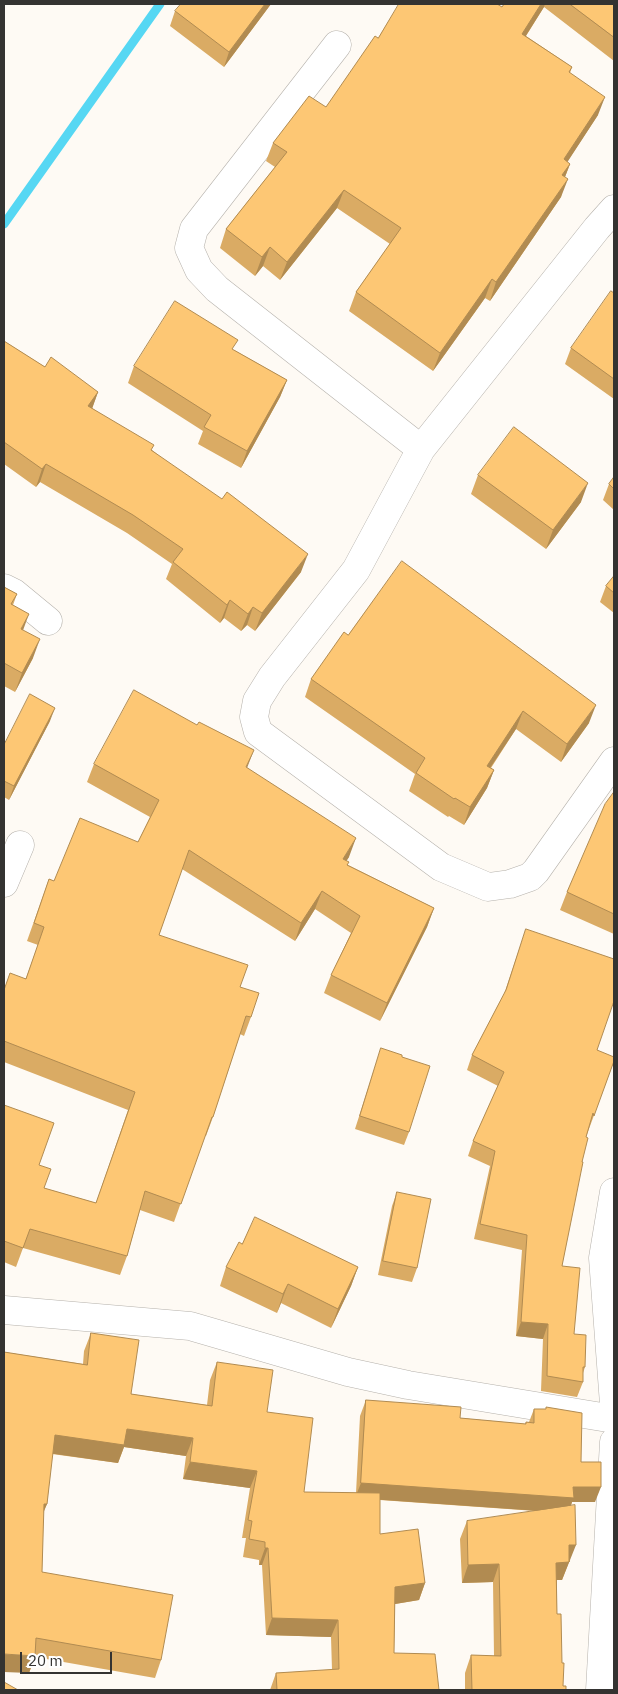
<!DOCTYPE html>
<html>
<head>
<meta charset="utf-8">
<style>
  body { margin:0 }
  #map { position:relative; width:618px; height:1694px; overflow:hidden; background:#fefaf4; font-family:"IBM Plex Sans",sans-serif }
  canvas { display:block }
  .frame { position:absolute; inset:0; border:5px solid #343331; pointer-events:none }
  .scale { position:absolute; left:20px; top:1652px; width:92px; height:22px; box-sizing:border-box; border:2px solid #343331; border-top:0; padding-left:6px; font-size:15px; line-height:18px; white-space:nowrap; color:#343331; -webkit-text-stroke:4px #fff; paint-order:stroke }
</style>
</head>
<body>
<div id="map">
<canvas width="618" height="1694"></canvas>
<div class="frame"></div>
<div class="scale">20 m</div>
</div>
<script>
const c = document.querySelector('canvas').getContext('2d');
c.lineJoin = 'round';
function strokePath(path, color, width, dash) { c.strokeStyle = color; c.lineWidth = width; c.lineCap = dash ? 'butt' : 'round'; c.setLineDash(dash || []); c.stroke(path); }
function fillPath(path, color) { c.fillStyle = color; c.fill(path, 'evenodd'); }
const stream = new Path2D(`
  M4,224L160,4`);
const minor = new Path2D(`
  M337,45L194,229L189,248L199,270L217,289L421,449
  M614,209L597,228L421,449L356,570L272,677L257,701L254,717L258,732L441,867L488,887L510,884L530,877L536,871L614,761
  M4,588L14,593L48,621
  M4,883L20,845
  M614,1192L603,1258L614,1404
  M4,1310L190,1326L348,1372L408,1385L614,1419
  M600,1690L614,1442`);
const wall = new Path2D(`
  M271,4L224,67L170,26L175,11Z
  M504,4H614V61L544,7L526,36L572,67L570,73L598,115L567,162L570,164L565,177L561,197L490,301L485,298L433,371L349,311L356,292L390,244L337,208L280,280L263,266L255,276L220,248L226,229L275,167L266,161L273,143L326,107L378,38L502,7Z
  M614,293V399L565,364L571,348Z
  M4,341L45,367L98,392L92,408L152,450L301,572L255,631L247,625L241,631L224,618L220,623L166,579L172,564L127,533L40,482L36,487L4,464Z
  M234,350L287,380L280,397L241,468L198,444L203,431L128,383L134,366Z
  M478,475L581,502L546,549L471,494Z
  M614,477V510L603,500L609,484Z
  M614,576V613L600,602L606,586Z
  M4,587L17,594L13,605L23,631L33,658L15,692L4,686Z
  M348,635L589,723L561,762L516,729L491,768L494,770L487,788L464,825L449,816L448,817L409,791L415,774L305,697L311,679Z
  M50,721L9,800L4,797V745Z
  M94,764L247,768L349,857L346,861L348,865L434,908L427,927L380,1021L324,993L331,975L351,933L315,909L295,941L182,869L159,935L240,987L251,1017L244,1036L240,1034L213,1117L206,1136L205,1135L174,1222L140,1210L127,1256L120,1275L23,1248L16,1267L4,1262V1105L39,1165L44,1188L96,1203L128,1110L4,1062V990L26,978L38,945L27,941L49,879L54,881L138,842L150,817L87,782Z
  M614,792V934L560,910L567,892Z
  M526,929L597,1050L614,1061L586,1137L562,1266L574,1334L585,1367L583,1373V1382L577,1397L541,1391L543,1339L516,1336L522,1250L474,1239L490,1166L468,1156L473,1141L498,1086L467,1070L472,1055L504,994Z
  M381,1048L402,1057L409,1132L404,1145L355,1129Z
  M397,1192L417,1268L412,1282L378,1275L392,1206Z
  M242,1244L358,1267L351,1286L331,1328L281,1303L277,1313L220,1286L226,1267Z
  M91,1333L131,1394L207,1405L210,1380L217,1362L267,1412L304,1492L356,1493L360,1416L366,1400L460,1418L525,1424L526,1422H529L534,1409H546V1407L581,1462L595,1502H572L571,1506L570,1562H569L562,1580H557V1614L562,1663L563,1686L566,1690H465V1673L471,1655L494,1656L493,1582L462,1583L460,1539L467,1521L536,1511L380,1500V1534L425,1583L419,1600L395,1604L394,1653L439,1690H270L276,1673L332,1670L331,1637L266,1635L262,1565H259V1560L243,1557L246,1538H242L250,1488L183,1479L186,1456L124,1447L118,1463L52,1454L47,1504L43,1512L42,1572L161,1660L155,1678L35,1657L29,1673L4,1352L83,1364L84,1351Z`);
const shadedWall = new Path2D(`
  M265,4H271L224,67L229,52Z
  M541,4H545L544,7L515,53L522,34Z
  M605,97L598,115L557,178L564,159Z
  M570,164L563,182L562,175Z
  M568,179L561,197L490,301L496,282Z
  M344,190L337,208L280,280L287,262Z
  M270,247L263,266L255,276L262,257Z
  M492,279L485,298L433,371L440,353Z
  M287,380L280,397L241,468L247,451Z
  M98,392L92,409L88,406Z
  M46,464L40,482L36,487L42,469Z
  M588,483L581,502L546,549L553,530Z
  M308,554L301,572L255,631L262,613Z
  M230,600L224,618L220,623L227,605Z
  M253,607L247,625L241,631L248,614Z
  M29,614L22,633L21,629Z
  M40,639L33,658L15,692L22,673Z
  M596,705L589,723L561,762L567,744Z
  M55,708L50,721L9,800L14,786Z
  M523,711L516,729L480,783L487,766Z
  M254,750L247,768L246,767Z
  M494,770L487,788L464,825L470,807Z
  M356,838L349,857L336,877L343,859Z
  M322,891L315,909L295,941L301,923Z
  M434,908L427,927L380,1021L387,1003Z
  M358,1267L351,1286L331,1328L338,1309Z
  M288,1284L281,1303L277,1313L283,1294Z
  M521,1322L548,1324L543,1339L516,1336Z
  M127,1429L193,1438L186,1456L124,1447L118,1463L48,1453L55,1435Z
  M190,1462L257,1471L250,1488L183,1479Z
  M361,1483L573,1487H601L595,1502H572L568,1513L355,1498Z
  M44,1504H47L40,1521Z
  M569,1545H576L562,1580H550L556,1563Z
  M265,1548H268L262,1565H259Z
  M499,1564L493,1582L462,1583L468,1565Z
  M425,1583L419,1600L389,1605L395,1587Z
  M272,1618L338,1620L331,1637L266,1635Z
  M4,1654L35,1656L29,1673L4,1672Z`);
const building = new Path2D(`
  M181,4H265L229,52L175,11Z
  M399,4H497L502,7L504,4H541L522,34L572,67L569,72L605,97L564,159L570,164L562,175L568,179L496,282L492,279L440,353L356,292L401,228L344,190L287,262L270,247L262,257L226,229L287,152L273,143L309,96L326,107L375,36L378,38Z
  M570,4H614V37Z
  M611,291L614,293V379L571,348Z
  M175,301L238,340L232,349L287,380L247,451L204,427L211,415L134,366Z
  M4,341L45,367L51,357L98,392L88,406L154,445L151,450L222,499L227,492L308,554L262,613L253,607L248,614L230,600L227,605L173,562L183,549L133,515L46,464L42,469L4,442Z
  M514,427L588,483L553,530L478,475Z
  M614,477V489L609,484Z
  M402,561L596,705L567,744L523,711L487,766L494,770L470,807L455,798L454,799L416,773L425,758L311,679L344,632L348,635Z
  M614,576V593L606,586Z
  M4,587L17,594L11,604L29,614L21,629L40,639L22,673L4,663Z
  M134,690L197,725L199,722L254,750L246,767L356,838L343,859L349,862L347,865L434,908L387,1003L331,975L360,916L322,891L301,923L189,850L159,935L248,965L240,987L259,993L251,1017L246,1016L213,1117H212L181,1204L145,1191L127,1256L30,1229L23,1248L4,1241V1105L54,1123L39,1165L51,1169L44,1188L96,1203L135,1092L4,1041V990L10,973L26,979L44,927L34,923L49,879L54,881L80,818L138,842L159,800L94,764Z
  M30,694L55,708L14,786L4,781V745Z
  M614,792V914L567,892L605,804Z
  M526,929L614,959V1001L597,1050L614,1057V1061L594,1116L593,1113L586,1137L588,1138L582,1162H583L562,1266L580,1268L574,1334L586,1335L585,1367H583V1382L547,1376L548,1324L521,1322L527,1235L480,1224L495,1151L473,1141L504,1072L472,1055L506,990Z
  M381,1048L402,1055V1057L430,1066L409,1132L360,1116Z
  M397,1192L431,1199L417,1268L383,1261Z
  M255,1217L358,1267L338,1309L288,1284L283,1294L226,1267L239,1242L242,1244Z
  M91,1333L139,1340L131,1394L212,1406L217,1362L273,1370L267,1412L313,1418L304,1492L380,1493V1534L418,1529L425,1583L395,1587L394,1653L435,1654L439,1690H277L276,1673L339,1669L338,1620L272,1618L268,1548H265V1542L249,1539L252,1521L248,1520L257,1471L190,1462L193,1438L127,1429L124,1445L55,1435L47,1504H44L42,1572L173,1595L161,1660L36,1638L35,1656L4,1654V1352L87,1365Z
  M366,1400L461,1407L460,1418L526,1424V1422L534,1423V1409H546V1407L582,1413L581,1462H601V1487H573L574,1498L361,1483Z
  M575,1505L576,1545H569V1562L556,1563L557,1614H561L562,1663H564L563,1686H566V1690H472L471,1655L501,1656L499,1564L468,1565L467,1521Z
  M4,1682L18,1690H4Z`);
strokePath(stream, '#56d7f3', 9);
strokePath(minor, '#b5b1ab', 29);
strokePath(minor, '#fff', 28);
fillPath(wall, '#daab64');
fillPath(shadedWall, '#b18b51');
fillPath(building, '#fdc774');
strokePath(building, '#b18b51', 1);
</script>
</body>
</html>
